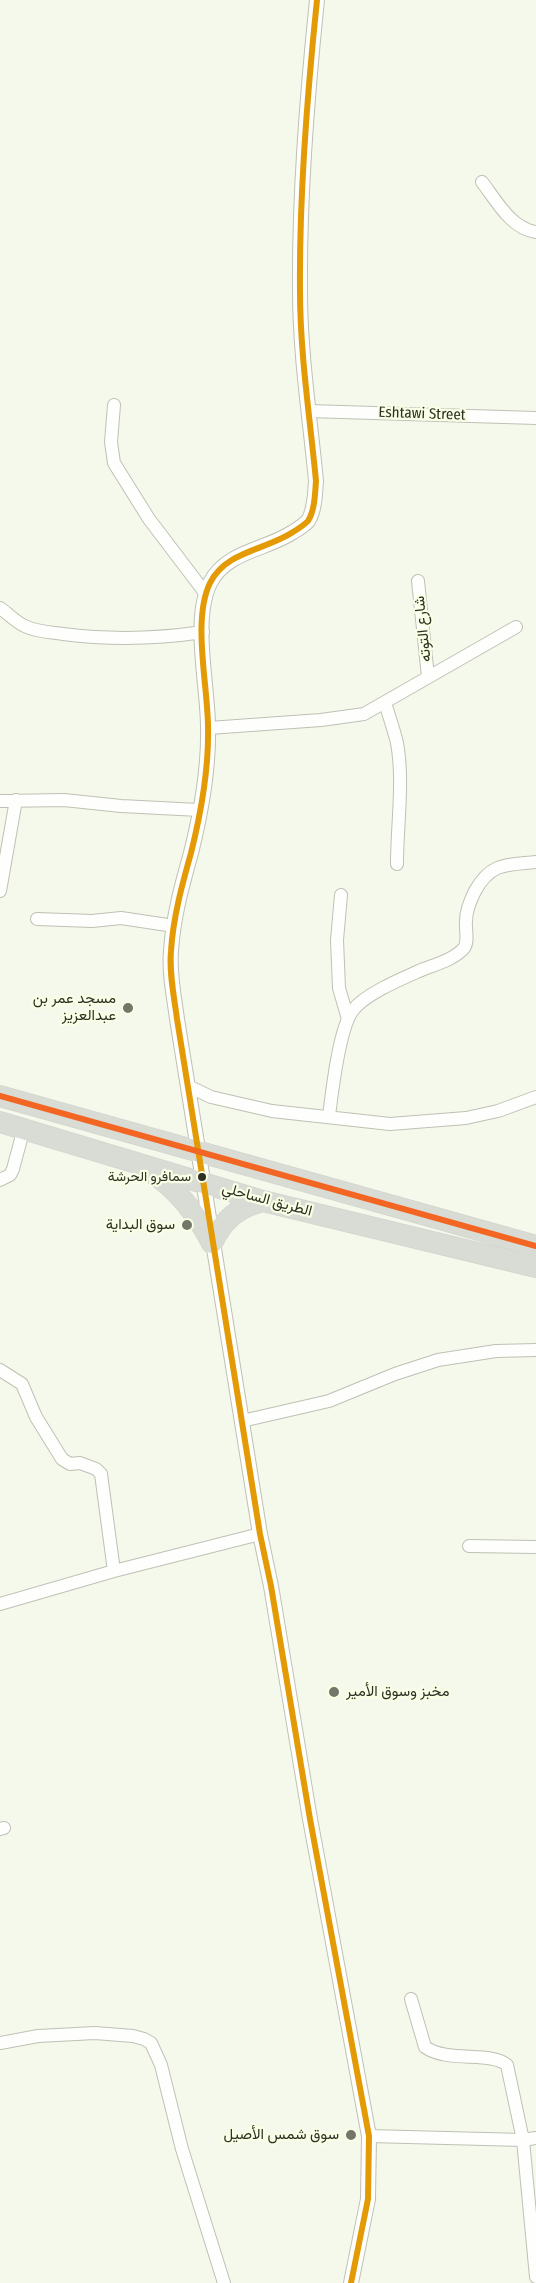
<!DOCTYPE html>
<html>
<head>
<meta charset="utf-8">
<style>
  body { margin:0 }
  canvas { display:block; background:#f5f9eb }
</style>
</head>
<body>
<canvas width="536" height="2283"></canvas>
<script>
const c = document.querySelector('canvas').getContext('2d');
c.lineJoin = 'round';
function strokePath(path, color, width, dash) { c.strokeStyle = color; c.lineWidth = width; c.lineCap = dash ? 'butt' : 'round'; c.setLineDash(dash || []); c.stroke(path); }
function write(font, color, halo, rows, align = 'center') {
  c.font = font + ' "Fira Sans Condensed",Vazirmatn,sans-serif'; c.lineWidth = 4.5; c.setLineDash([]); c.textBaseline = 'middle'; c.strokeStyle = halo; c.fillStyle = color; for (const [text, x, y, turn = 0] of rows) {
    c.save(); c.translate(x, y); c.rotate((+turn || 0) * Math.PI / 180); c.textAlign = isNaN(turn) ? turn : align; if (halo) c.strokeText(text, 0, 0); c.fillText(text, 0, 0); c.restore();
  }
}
const minor = new Path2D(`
  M482,182C496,200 511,229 536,232
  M114,405L111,442L114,463L149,519L206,594
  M309,411L536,418
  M418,581L428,677
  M0,608C9,614 16,623 27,627C38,632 51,632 63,634C110,640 156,639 203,632
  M385,703C389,716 394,730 397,743C404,781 397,825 397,864
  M209,728L321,720L364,714L516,627
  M0,801L64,800L121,806L199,810
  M0,891L16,800
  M341,895L337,940L339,988L348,1019
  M37,919L92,921L121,918L174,926
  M188,1086L211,1097L272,1111L390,1124L466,1118L498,1111L536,1097
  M329,1116C332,1092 339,1028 353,1010C365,994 401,979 419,971C433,965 454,960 464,948C469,941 465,929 466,921C466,910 470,901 475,891C491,862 507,865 536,862
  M0,1180L10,1175L13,1169L24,1128
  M0,1370L22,1384L36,1417L62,1459L70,1464L80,1463L96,1469L101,1474L114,1571
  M242,1421L329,1401L395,1374L438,1360L496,1351L536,1350
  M469,1546L536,1547
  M0,1604L114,1571L260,1534
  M0,1829L4,1828
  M411,1999L425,2047C447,2063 491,2051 507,2065L523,2140L536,2277
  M0,2043L38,2036L95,2033L133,2036L144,2039L151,2043L161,2065L182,2149L224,2283
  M369,2136L523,2140L536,2138`);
const tertiary = new Path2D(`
  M317,0C307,96 299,194 300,291C300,354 310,418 316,481C315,493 315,510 308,521C304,525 298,529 293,532C266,550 226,551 210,583C192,620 208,686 208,727C209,768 201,813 191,853C182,885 173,918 171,951C169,973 174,996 177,1019L260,1534L271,1586L310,1819L369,2136L368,2199L351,2283`);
const trunk = new Path2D(`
  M0,1096L536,1246
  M0,1122L263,1201L536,1267
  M152,1173C179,1190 197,1215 212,1243
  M212,1243C223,1220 238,1207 263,1201`);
const bus1 = new Path2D(`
  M317,0C307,96 299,194 300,291C300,354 310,418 316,481C315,493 315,510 308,521C304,525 298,529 293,532C266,550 226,551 210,583C192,620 208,686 208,727C209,768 201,813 191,853C182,885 173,918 171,951C169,973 174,996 177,1019L260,1534L271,1586L310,1819L369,2136L368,2199L351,2283`);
const bus2 = new Path2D(`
  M0,1096L536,1246`);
const markers = [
  [128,1008,6,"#737669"],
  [202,1177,5,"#2d3023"],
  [187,1225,6,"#737669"],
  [334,1692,6,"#737669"],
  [351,2135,6,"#737669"]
];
const busNames = [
  ["سمافرو الحرشة",191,1177]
];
const streetNames = [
  ["Eshtawi Street",422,414,2],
  ["شارع التوته",423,629,-96],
  ["الطريق الساحلي",267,1200,15]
];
const poiNames = [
  ["مسجد عمر بن",116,999],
  ["عبدالعزيز",116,1016],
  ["سوق البداية",175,1225],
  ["مخبز وسوق الأمير",346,1692,"left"],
  ["سوق شمس الأصيل",339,2135]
];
strokePath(minor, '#bec1b5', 14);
strokePath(tertiary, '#bec1b5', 16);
strokePath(trunk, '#d5d7d0', 22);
strokePath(minor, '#fefefc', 12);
strokePath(tertiary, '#fefefc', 14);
strokePath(trunk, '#d8dcd4', 20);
strokePath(bus1, '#e39a04', 6);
strokePath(bus2, '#f26522', 6);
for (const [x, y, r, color] of markers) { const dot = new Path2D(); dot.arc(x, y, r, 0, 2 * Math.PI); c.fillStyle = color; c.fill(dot); strokePath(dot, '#f8ffe5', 2); }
write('14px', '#2d3023', '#f8ffe5', busNames, 'right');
write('15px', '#2d3023', '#f8ffe5', streetNames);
write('15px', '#2d3023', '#f8ffe5', poiNames, 'right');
</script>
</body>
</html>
